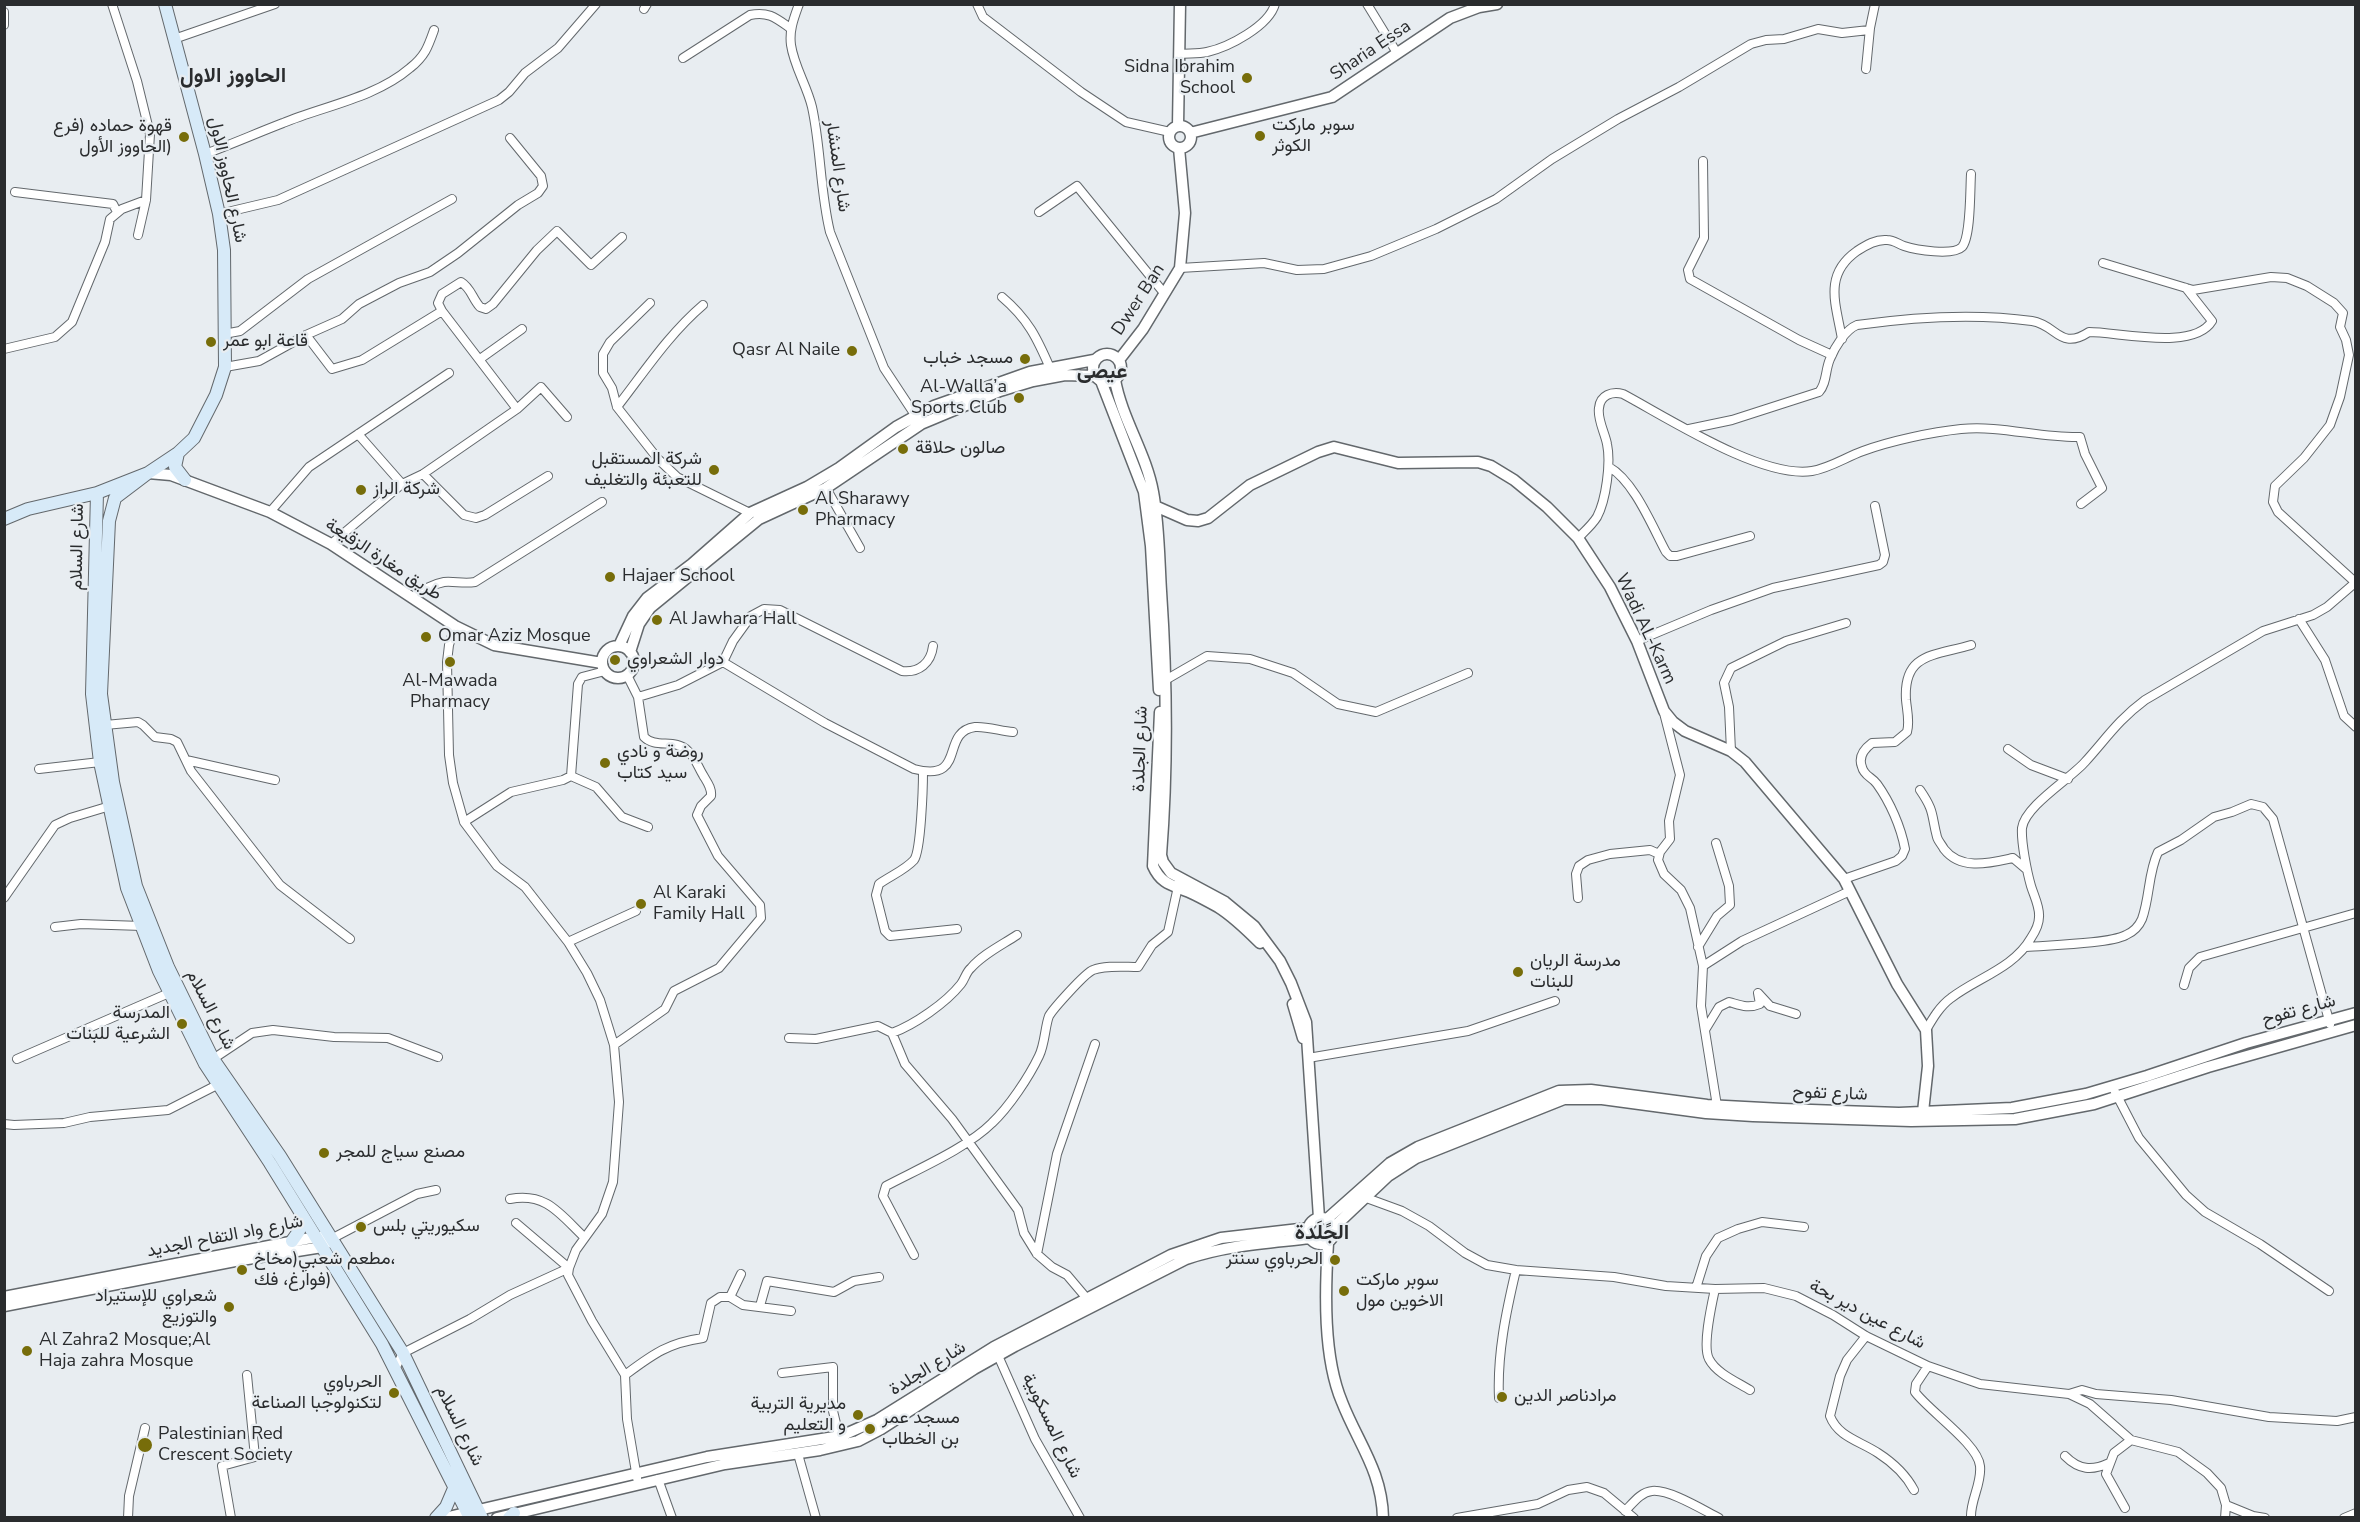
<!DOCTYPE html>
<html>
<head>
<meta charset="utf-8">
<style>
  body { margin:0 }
  #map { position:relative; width:2360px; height:1522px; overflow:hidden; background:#e8edf1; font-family:"Nunito Sans",sans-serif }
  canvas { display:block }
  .frame { position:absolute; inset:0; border:6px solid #2a2c2e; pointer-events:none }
</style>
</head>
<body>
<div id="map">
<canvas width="2360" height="1522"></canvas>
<div class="frame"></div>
</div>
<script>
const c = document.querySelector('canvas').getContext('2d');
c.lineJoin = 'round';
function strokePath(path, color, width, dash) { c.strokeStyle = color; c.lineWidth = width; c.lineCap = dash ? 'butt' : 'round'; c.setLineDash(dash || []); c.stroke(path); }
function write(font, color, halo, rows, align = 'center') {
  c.font = font + ' "Nunito Sans",Vazirmatn,sans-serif'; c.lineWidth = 4.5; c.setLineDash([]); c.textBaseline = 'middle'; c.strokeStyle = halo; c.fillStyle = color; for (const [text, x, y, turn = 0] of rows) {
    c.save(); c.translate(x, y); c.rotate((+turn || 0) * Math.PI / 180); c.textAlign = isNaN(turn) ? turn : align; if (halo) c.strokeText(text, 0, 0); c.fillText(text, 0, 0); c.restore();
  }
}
const minor = new Path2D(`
  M112,4L137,81L150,134L146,200L138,235
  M799,4C794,18 789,30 791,45C794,66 807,86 812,107C821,148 820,191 830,232L884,368L919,421
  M977,4L983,17L1081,92L1126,122L1170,132
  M1367,4L1397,53
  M644,9L647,4
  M4,12V25
  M174,39L275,4
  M1179,54C1188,53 1198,54 1207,52C1229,47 1269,26 1275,4
  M683,58L750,15C768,11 776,18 790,28
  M1866,69L1870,28L1875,4
  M205,154C232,144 257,133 283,123C324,106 375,98 410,68C425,56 428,47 434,30
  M1703,161L1704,238L1688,270L1690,279L1799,340L1832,355
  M15,192L113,204L117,212
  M1039,212L1077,186L1164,293
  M219,214L278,200L499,100L509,92L525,73L558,48L596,4
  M2103,263L2193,290L2271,277L2287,278L2307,286L2334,303L2343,313L2340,327L2346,340L2349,355L2340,397L2330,425L2304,458L2275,486L2273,502L2278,512L2355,582
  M1180,268L1264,263L1297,270L1324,269L1371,256L1436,229L1496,199L1552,159L1618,119L1679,87L1751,44L1766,40L1784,39L1818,29L1842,33L1869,30
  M1002,297C1028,319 1037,338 1050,368
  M650,303L610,342L603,354V373L612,388L617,407L658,459L677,477L750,513
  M224,334L240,331L308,279L452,199
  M306,335L332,369L362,360L442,311
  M1842,339C1836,304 1823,275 1857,251C1866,245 1876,239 1887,240C1894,240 1898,244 1904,246C1916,250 1953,256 1962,247C1971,237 1970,189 1971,174
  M4,349L55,337L72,322L105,242L110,219L122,209L146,200
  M480,359L522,329
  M225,367L259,361L306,335L342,319L359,304L399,283L430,272L458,253L518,205L538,193L543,186L541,176L510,138
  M617,407C645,371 669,334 703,305
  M517,409L442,311L438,303L442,294L461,282C471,288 472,298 480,307L486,309L493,304L537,250L557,231L591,265L622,237
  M1689,429L1732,420L1819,392C1827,383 1825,370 1830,359C1835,347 1845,330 1857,325C1914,317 1975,313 2032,321C2057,325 2060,351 2089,332C2119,332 2194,351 2212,321L2186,288
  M358,434L402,484
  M1609,467C1634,481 1652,526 1666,552L1670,556H1677L1750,536
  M423,474L464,515L476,518L485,515L548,476
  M826,488L860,548
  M270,512L309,467L449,373
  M1578,538C1585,531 1592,525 1597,517C1606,500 1611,463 1607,444C1605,433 1597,419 1599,408C1600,395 1612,391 1623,394C1668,418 1762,479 1812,471C1830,468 1846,457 1863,451C1890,441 1932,432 1961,429C2000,425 2040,438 2080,437L2085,454L2102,488L2081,504
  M331,544L402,484L423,474L517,409L541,387L567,417
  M412,598C421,591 433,584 444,582C454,581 464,584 475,582L602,502
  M2299,619L2325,660L2344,716L2356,727
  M455,626L449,645L447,662L449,755L453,783L464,822L497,866L525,887L568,942L587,973L600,1000L614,1045L619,1102L613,1182L602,1214L576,1250L569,1268L568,1275L592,1321L625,1375L627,1419L637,1478
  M1637,641L1711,610L1773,588L1879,565L1883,562L1885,555L1875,506
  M723,662L825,723L914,769C968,783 939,732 975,727C986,726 1001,731 1013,732
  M627,675L638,697L678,685L723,662L733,641L751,616L764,609L780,610L902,671C919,673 931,663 933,646
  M1162,682L1207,656L1250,659L1293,673L1338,704L1376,712L1468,673
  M1664,713L1680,775L1669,821L1670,839L1660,852L1658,860L1664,874L1681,890L1690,908L1703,966L1701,1006L1717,1106
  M105,725L138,722L143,725L155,737L171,739L177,742L191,771L280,885L350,939
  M2008,749L2031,765L2068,779
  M1731,751L1729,707L1724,683L1731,668L1786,641L1846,623
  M186,760L275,780
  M39,769L100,762
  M923,772C923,786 921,851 914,860C905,870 890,876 879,884L876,895L885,931L890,936L957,929
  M571,776L578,684L582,677L605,671
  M1920,790C1935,812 1931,814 1937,837C1938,841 1942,845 1944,849C1961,871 1990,863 2013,858L2026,869
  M464,822L511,792L563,780L571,776L596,787L622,817L648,827
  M1844,879L1896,861L1902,856L1905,849C1901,827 1890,802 1877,784C1872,777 1864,776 1862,767C1858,757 1864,749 1872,743L1895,742L1907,732C1910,722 1907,711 1906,700C1903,653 1934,656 1971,645
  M4,898L55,825L70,818L110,806
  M1578,898L1576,874L1579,866L1588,860L1610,854L1650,850L1659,854
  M55,927L81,924L142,926
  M568,942L636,911
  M1698,947L1717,916L1730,905L1729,886L1716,843
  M2026,947C2048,945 2109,944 2126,935C2133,932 2139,926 2142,919C2150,897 2148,873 2158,852L2181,840L2214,817L2232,812L2251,804L2263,807L2273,819L2330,1024
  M1703,966L1742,941L1850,891
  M2184,985L2189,968L2200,957L2356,913
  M1705,1030L1719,1007L1729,1002C1740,1005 1748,1009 1760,1004L1758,993L1770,1006L1796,1014
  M1926,1030C1933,1018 1940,1006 1951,998C1977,978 2014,968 2031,938C2035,932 2039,924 2039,917C2040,907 2034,896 2031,886C2027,872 2021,842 2022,828C2025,806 2070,779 2085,762C2106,739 2118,720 2145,700L2263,631L2313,615L2327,607L2356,582
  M892,1033C914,1025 946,1003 961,984C965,979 966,972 971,968C983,954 1002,945 1017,935
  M789,1038L816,1039L878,1026L892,1033L905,1064L952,1119L1018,1210L1024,1233L1037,1254L1052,1267L1067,1275L1089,1301
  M614,1045L665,1009L674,991L719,968L761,918L760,905L718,856L697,815L701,806L711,796C712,788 707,782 703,775C698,767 695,757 688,751C675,738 656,749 644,737L638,697
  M1308,1058L1468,1031L1555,1001
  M17,1059L169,993
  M213,1059L252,1033L273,1030L334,1037L388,1038L438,1057
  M2112,1086L2139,1138L2186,1195L2205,1212L2260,1244L2329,1291
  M4,1124L14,1125L64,1123L90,1117L168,1110L219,1084
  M1361,1196L1402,1211L1429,1226L1465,1253L1487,1265L1516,1270L1614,1277L1666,1286L1715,1289L1764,1288L1796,1296L1833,1315L1866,1336L1928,1366L1980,1384L2069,1394L2090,1404L2131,1440L2178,1452L2207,1473L2221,1488L2226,1505L2253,1516L2265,1518
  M510,1199C546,1192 560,1214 584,1237
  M333,1238L417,1194L436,1190
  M1037,1254L1057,1154L1095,1044
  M914,1255L883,1196L886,1186C918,1169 967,1148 992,1123C1009,1107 1029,1077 1039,1056C1045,1044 1045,1026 1049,1016C1053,1009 1085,973 1093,970C1105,965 1124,967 1138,967L1152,945L1168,932L1179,882
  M1696,1288L1706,1256L1718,1238L1738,1229L1762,1222L1804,1227
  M1715,1289C1712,1303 1702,1346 1709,1359C1716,1373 1737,1382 1750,1390
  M730,1297L743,1305L791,1311
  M760,1306L767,1281L834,1292L854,1281L879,1277
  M1866,1336L1847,1360L1840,1376L1830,1416C1838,1437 1860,1441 1878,1453C1892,1462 1906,1475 1914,1490
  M996,1351L1035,1439L1080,1518
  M1928,1366L1916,1384L1915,1392C1929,1411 1978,1444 1980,1466C1982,1484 1970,1500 1971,1518
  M395,1369L403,1353L470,1319L510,1295L569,1268L516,1223
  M782,1373L833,1367V1411L839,1436
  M625,1375C652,1355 667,1343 703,1338L711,1303L720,1297H730L741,1274
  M2069,1394L2082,1390L2096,1394L2171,1400L2269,1417L2337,1421L2356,1417
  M1499,1398C1497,1355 1506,1312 1516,1270
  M798,1454L816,1518
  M2065,1456C2079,1470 2092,1471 2109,1463
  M658,1479L672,1518
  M2125,1508L2106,1474L2114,1453L2131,1440
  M1625,1511C1633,1503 1641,1492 1652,1491C1669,1489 1703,1510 1719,1518
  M128,1518L129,1496L145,1428
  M231,1518L222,1466L255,1457L247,1375
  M1457,1518L1538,1504L1568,1490L1587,1487L1604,1493L1634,1518
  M2225,1518L2226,1505
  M2344,1518L2356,1513`);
const tertiary = new Path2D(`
  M1178,126L1180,4
  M1169 137a11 11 0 1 1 22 0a11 11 0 1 1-22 0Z
  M1190,133L1332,97L1450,18L1479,7L1497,4
  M1093 368a14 14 0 1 1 28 0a14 14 0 1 1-28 0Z
  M1119,360L1143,329L1180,268L1185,213L1179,148
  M1115,380C1122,419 1146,453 1153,492C1159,524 1159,558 1161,591C1167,680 1168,766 1161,855L1163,862L1171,873L1225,902L1254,926L1280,961L1291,983L1306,1022L1319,1218
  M1101,381L1144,492L1151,546L1159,690
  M148,473L171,475L270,512L331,544L455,626L494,645L602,663
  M1146,502L1187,520L1198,521L1208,518L1250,485L1318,452L1334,447L1398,463L1478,462L1491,466L1514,480L1547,507L1578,538L1610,587L1637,641L1664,711L1673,722L1685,731L1731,751L1745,762L1844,879L1897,984L1926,1030L1928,1066L1922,1121
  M619,646L633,616L647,598L692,564L750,513L807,487L839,468L896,427L934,406L1030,372L1094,360
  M602 662a16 16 0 1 1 32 0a16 16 0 1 1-32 0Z
  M630,652L639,624L650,608L759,519L826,488L921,424L1000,391L1033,381L1065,375L1094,376
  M1160,712L1153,866C1161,884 1172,885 1189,892C1198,896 1209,902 1218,907C1234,917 1247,930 1260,943
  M1293,1004L1303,1038
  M1308 1231a13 13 0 1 1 26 0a13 13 0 1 1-26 0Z
  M1327,1219L1390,1163L1418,1147L1559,1091L1591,1090L1707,1105L1782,1109L1899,1113L2012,1108L2086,1094L2147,1076L2246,1043L2356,1013
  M1334,1227L1388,1176L1416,1158L1564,1099H1602L1706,1113L1753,1116L1911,1121L2015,1119L2094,1104L2208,1067L2356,1025
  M1328,1243C1325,1291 1323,1357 1342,1402C1358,1443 1382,1471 1383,1518
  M4,1297L316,1237H323
  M4,1306L235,1261L322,1247L327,1243
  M444,1518L707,1457L841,1436L877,1420L994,1347L1171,1255L1221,1238L1308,1228
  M497,1518L725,1464L820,1450L858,1441L881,1429L974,1369L1015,1346L1186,1259C1227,1245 1268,1243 1310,1238`);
const secondary = new Path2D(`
  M178,453L175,467L185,480
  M148,473L115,498L109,521L101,694L113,782L136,886L168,967L213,1059L280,1156L403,1353L482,1518
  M97,493L92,694L100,762L127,888L159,971L205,1064L270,1163L382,1344L470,1518
  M4,519L28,509L97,493L148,473L178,453L194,438L216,395L225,367L224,250L219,214L205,154L165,4
  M292,1241L299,1231L303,1216
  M436,1518L446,1507L455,1486
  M509,1518L514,1513`);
const markers = [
  [1247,78,6,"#776d0a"],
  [1260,136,6,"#776d0a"],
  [184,137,6,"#776d0a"],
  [211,342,6,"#776d0a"],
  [852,351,6,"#776d0a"],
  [1025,359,6,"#776d0a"],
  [1019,398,6,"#776d0a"],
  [903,449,6,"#776d0a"],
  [714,470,6,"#776d0a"],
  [361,490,6,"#776d0a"],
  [803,510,6,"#776d0a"],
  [610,577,6,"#776d0a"],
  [657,620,6,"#776d0a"],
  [426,637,6,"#776d0a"],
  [615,660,6,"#776d0a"],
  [450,662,6,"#776d0a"],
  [605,763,6,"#776d0a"],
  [641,904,6,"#776d0a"],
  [1518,972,6,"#776d0a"],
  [182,1024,6,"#776d0a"],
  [324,1153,6,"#776d0a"],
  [361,1227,6,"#776d0a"],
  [1335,1260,6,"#776d0a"],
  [242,1270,6,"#776d0a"],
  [1344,1291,6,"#776d0a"],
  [229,1307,6,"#776d0a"],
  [27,1351,6,"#776d0a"],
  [394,1393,6,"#776d0a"],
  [1502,1397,6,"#776d0a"],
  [858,1415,6,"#776d0a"],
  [870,1429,6,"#776d0a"],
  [145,1445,8,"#776d0a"]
];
const streetNames = [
  ["Sharia Essa",1371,51,-34],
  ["شارع المنشار",837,166,82],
  ["شارع الحاووز الاول",227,180,78],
  ["Dwer Ban",1139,300,-57],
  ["شارع السلام",78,547,-89],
  ["طريق مغارة الزقيعة",383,560,33],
  ["Wadi AL-Karm",1645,629,65],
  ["شارع الجلدة",1141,749,-88],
  ["شارع السلام",210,1010,63],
  ["شارع تفوح",2299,1011,-15],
  ["شارع تفوح",1830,1094,2],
  ["شارع واد التفاح الجديد",225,1237,-11],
  ["شارع عين دير بحة",1867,1315,28],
  ["شارع الجلدة",928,1369,-32],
  ["شارع السلام",459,1426,64],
  ["شارع المسكوبية",1051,1426,64]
];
const poiNames = [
  ["Sidna Ibrahim",1235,68,"right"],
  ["School",1235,89,"right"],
  ["سوبر ماركت",1272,126],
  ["الكوثر",1272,147],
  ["قهوة حماده (فرع",172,127,"right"],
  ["الحاووز الأول)",172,148,"right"],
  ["قاعة ابو عمر",223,342],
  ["Qasr Al Naile",840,351,"right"],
  ["مسجد خباب",1013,359,"right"],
  ["Al-Walla’a",1007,388,"right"],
  ["Sports Club",1007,409,"right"],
  ["صالون حلاقة",915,449],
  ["شركة المستقبل",702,460,"right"],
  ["للتعبئة والتغليف",702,481,"right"],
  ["شركة الراز",373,490],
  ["Al Sharawy",815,500],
  ["Pharmacy",815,521],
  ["Hajaer School",622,577],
  ["Al Jawhara Hall",669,620],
  ["Omar Aziz Mosque",438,637],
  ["دوار الشعراوي",627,660],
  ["Al-Mawada",450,682,"center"],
  ["Pharmacy",450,703,"center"],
  ["روضة و نادي",617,753],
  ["سيد كتاب",617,774],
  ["Al Karaki",653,894],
  ["Family Hall",653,915],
  ["مدرسة الريان",1530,962],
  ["للبنات",1530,983],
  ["المدرسة",170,1014,"right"],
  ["الشرعية للبنات",170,1035,"right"],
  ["مصنع سياج للمجر",336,1153],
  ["سكيوريتي بلس",373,1227],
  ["مطعم شعبي(مخاخ،",254,1260],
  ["فوارغ، فك)",254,1281],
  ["الحرباوي سنتر",1323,1260,"right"],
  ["سوبر ماركت",1356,1281],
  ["الاخوين مول",1356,1302],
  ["شعراوي للإستيراد",217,1297,"right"],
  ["والتوزيع",217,1318,"right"],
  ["Al Zahra2 Mosque;Al",39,1341],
  ["Haja zahra Mosque",39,1362],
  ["الحرباوي",382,1383,"right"],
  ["لتكنولوجبا الصناعة",382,1404,"right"],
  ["مرادناصر الدين",1514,1397],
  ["مديرية التربية",846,1405,"right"],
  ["و التعليم",846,1426,"right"],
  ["مسجد عمر",882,1419],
  ["بن الخطاب",882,1440],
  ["Palestinian Red",158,1435],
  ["Crescent Society",158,1456]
];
const quarterNames = [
  ["الحاووز الاول",233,77],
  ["عيصى",1102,373],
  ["الجًلَدة",1322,1234]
];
strokePath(minor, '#63686c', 10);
strokePath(tertiary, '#63686c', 13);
strokePath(secondary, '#63686c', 14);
strokePath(minor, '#fff', 8);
strokePath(tertiary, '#fff', 10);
strokePath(secondary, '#d7eaf8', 12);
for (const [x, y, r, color] of markers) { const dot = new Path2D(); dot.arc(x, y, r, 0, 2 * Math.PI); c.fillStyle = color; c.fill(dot); strokePath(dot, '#e8edf1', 2); }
write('18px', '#2a2c2e', '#e8edf1', streetNames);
write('18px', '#2a2c2e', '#e8edf1', poiNames, 'left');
write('bold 21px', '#2a2c2e', '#e8edf1', quarterNames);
</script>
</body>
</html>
